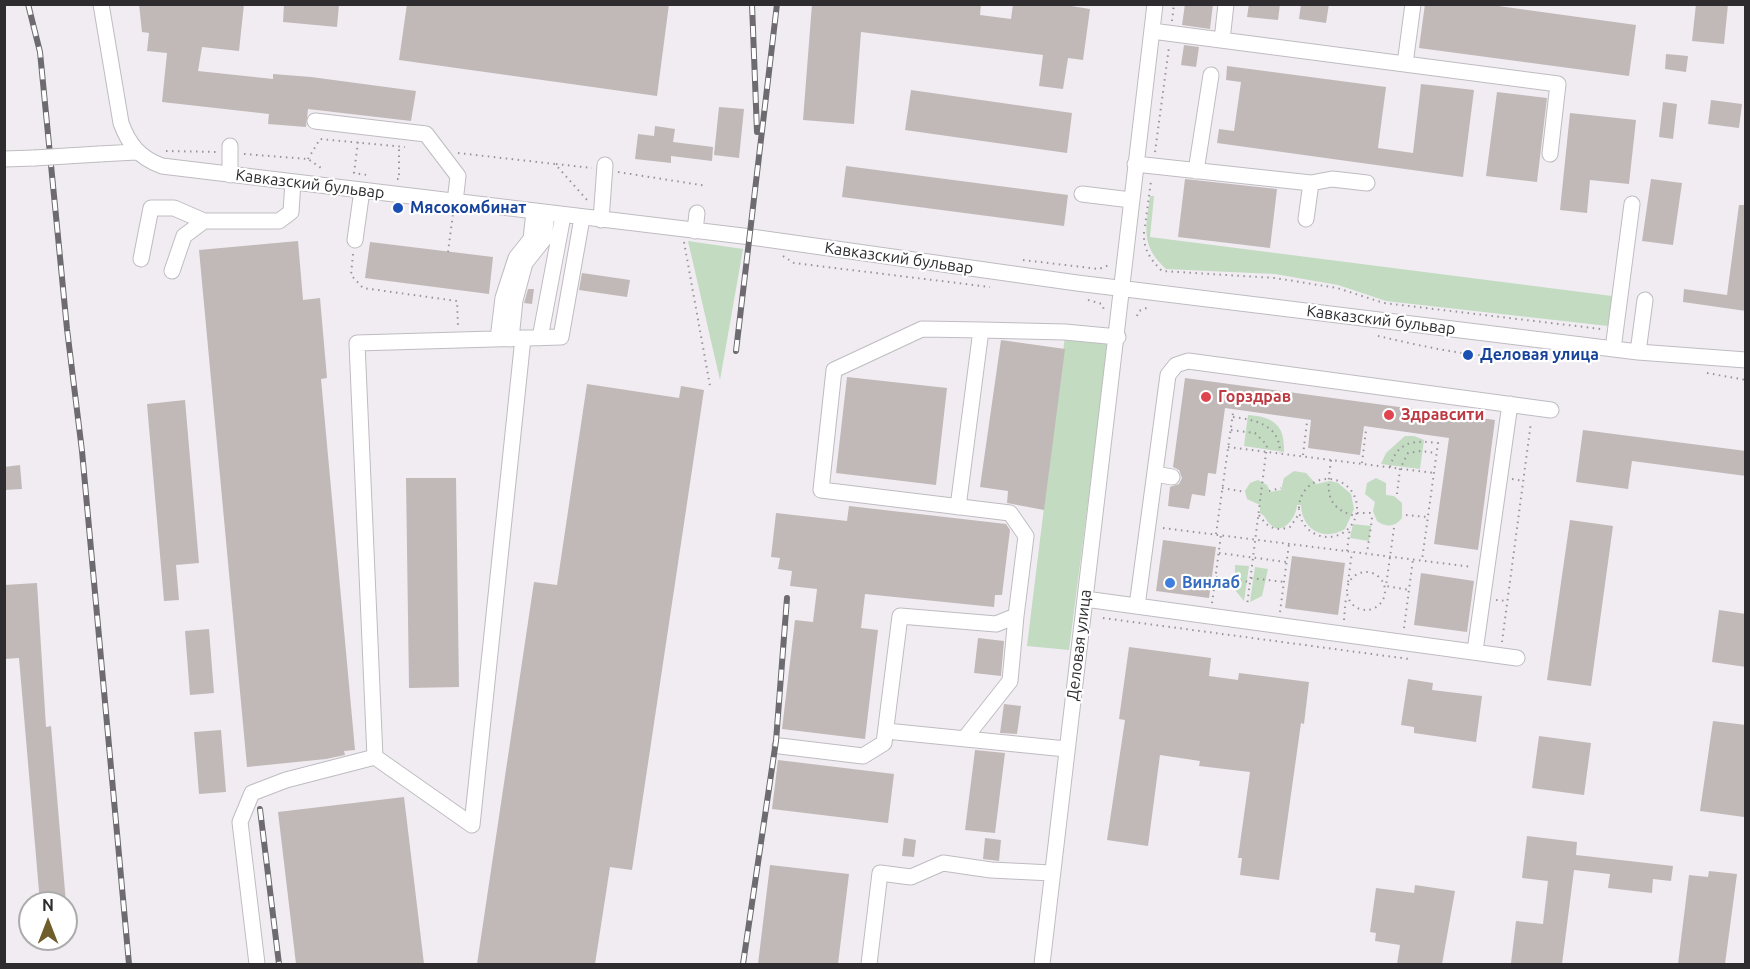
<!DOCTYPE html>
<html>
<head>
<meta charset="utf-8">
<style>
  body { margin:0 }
  #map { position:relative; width:1750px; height:969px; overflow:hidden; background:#f0ecf2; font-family:Ubuntu,sans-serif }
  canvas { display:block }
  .frame { position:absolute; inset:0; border:6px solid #2e2c2f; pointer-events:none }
  .north { position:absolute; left:18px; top:891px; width:60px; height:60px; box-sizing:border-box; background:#fff; border:2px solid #ababac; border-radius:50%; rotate:0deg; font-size:16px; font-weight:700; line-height:24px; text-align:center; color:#2e2c2f }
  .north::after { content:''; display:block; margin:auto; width:21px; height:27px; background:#6f5e2c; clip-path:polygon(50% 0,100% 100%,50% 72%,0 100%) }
</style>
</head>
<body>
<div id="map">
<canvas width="1750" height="969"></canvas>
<div class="frame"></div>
<div class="north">N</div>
</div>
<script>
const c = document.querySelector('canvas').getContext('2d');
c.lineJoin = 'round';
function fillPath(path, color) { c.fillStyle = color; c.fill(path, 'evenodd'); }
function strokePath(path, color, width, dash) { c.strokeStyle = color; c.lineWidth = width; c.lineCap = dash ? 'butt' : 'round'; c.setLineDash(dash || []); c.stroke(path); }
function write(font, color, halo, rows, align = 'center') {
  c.font = font + ' Ubuntu,sans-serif'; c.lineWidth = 4.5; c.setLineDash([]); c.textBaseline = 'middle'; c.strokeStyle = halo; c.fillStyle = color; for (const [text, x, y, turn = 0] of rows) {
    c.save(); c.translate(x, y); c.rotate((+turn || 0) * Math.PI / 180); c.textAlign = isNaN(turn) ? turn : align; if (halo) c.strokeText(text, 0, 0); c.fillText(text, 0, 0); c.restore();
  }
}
const green = new Path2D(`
  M1150,196H1154L1150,237L1612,296L1608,326L1386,301L1338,285L1275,274L1166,269C1140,245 1146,228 1150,196Z
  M688,241L743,249L720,380Z
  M1065,336L1100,339L1108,346L1069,650L1027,646Z
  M1248,415C1274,417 1285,425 1284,452L1244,446Z
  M1405,436H1414L1424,440L1420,469L1381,464L1386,453Z
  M1294,471L1306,473L1316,484L1330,481L1338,483L1351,494L1354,509L1345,529C1323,542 1302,529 1301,505H1297C1297,516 1282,538 1270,524C1265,520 1267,517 1260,513V505L1247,499L1245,491L1250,483L1258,480L1267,485L1270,492L1281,490L1284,478Z
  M1376,478L1386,483V495L1394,496L1402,503V518C1395,527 1387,528 1377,521L1373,511L1375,502L1365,494L1367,483Z
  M1353,524L1371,526L1369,541L1350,538Z
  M1235,565L1249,566L1244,601L1235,590Z
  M1255,567L1268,569L1262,596L1250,602Z`);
const building = new Path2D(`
  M139,4H244L239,51L202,47L198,71L273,79V74L311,77L416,91L411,121L308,109L306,127L268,124L269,114L162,102L167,53L147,51L149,33L142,32Z
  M284,4H339L337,27L283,22Z
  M407,4H669L657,96L399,60Z
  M812,4H981L980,15L1011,19L1013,4H1058L1090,9L1083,60L1068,58L1063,89L1039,86L1043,55L861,32L854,124L803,120Z
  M1185,4H1213L1210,29L1182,25Z
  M1249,4H1280L1278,20L1247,17Z
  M1301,4H1329L1326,23L1299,19Z
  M1425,4H1484L1636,25L1629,76L1419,48Z
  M1696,4H1728L1724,44L1692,41Z
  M1184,45L1199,47L1196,67L1181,65Z
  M1666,54L1688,56L1686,72L1665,69Z
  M1227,66L1386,87L1378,148L1413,153L1421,84L1474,90L1463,177L1217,143L1219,129L1234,131L1241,82L1226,80Z
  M911,90L1072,113L1067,153L905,130Z
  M1497,92L1547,98L1537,182L1486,176Z
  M1711,100L1742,104L1739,128L1708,124Z
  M1663,102L1677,104L1673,139L1659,137Z
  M719,107L744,109L739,158L714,155Z
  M1570,113L1636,120L1629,184L1590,180L1587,213L1560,210Z
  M655,126L675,129L673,142L713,147L712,161L671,156V163L635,159L638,134L654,136Z
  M846,166L1068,195L1064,226L842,197Z
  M1185,179L1277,189L1270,248L1178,237Z
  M1651,179L1682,183L1673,245L1642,241Z
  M1739,205H1746V311L1683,302L1684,289L1727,295Z
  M298,241L303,300L320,298L327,378L321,379L355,750L344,751L345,755L326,759L247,767L199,250Z
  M370,242L493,257L489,294L365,278Z
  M582,273L630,280L627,297L579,290Z
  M528,289H534L532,304L524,303Z
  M1001,340L1065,349L1044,510L1007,503L1008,491L980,487Z
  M847,377L947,388L936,485L836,473Z
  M1185,378L1495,420L1478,550L1434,544L1449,438L1364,426L1360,455L1308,448L1311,420L1225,408L1216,474L1208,473L1205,496L1192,494L1189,509L1168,506L1170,487L1179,484L1182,478L1179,470L1173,467Z
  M587,384L679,398L681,386L704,390L632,870L610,867L595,964H477L534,582L557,585Z
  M185,400L199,563L176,565L179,600L164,601L147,404Z
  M1583,430L1746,451V476L1632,461L1628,489L1576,482Z
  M20,465L22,489L4,490V467Z
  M406,478H456L459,687L409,688Z
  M849,506L1006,524L1010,530L1002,595H995L994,607L865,594L861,628L878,630L865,739L782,729L795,620L813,622L817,589L790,586L792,571L778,569L780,558L771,557L776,513L847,521Z
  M1570,520L1613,526L1591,686L1547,680Z
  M1163,540L1216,547L1209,598L1156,591Z
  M1292,556L1345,563L1338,615L1285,608Z
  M1421,573L1474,581L1467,632L1414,625Z
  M37,583L46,727L51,726L66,903H40L19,658L4,659V585Z
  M1719,610L1746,614V667L1712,662Z
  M209,629L214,693L190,695L185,631Z
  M978,638L1004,641L1001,676L974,673Z
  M1129,647L1211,658L1209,676L1238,680L1239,673L1309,682L1304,724L1301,723L1279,880L1240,875L1242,858H1238L1250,772L1199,766L1200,761L1160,755L1148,846L1107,840L1125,720L1119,719Z
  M1408,679L1433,683L1432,690L1482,696L1476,742L1414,733V727L1401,725Z
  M1004,704L1021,706L1017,734L1000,733Z
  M1713,721L1746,725L1744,817L1700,811Z
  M221,730L226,792L199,794L194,732Z
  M1539,736L1591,743L1584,795L1532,788Z
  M975,750L1005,753L995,833L965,830Z
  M778,760L894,774L888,823L772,809Z
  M404,797L424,964H296L278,812Z
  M1527,836L1577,842L1576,855L1673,866L1671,881L1653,879L1652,893L1608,888L1610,874L1574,870L1562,964L1511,963L1516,921L1543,924L1548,881L1522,878Z
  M904,838L916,840L914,857L902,856Z
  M985,838L1001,840L999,861L983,859Z
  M770,865L849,874L838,964H758Z
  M1709,871L1737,874L1725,964H1678L1689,875L1708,877Z
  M1415,885L1455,891L1442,964H1397L1400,945L1375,941L1376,933L1370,932L1376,888L1414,893Z`);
const path = new Path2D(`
  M1172,21L1174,4
  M358,142L354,173L367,175
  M166,151L217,152
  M1155,152L1169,47
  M458,153L555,164L588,201
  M244,154L308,159L324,170
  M308,159L320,139L405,147
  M556,164L592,168
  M618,172L707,186
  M397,179H399V145
  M1145,226L1151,181
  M1144,232C1143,249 1150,259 1162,271L1275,278L1337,288L1384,303L1601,329
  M684,242L710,386
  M448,252L453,214
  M353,254L351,275L363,288L457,301L458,327
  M783,256L794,263L990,287
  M1023,260L1099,269L1109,265
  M1088,300L1102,304L1104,310
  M1137,316L1139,311L1149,307
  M1378,336C1431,348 1489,362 1544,356
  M1707,373L1746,380
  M1233,417C1256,420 1280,425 1280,453
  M1231,430L1255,433L1267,445L1247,606
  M1228,447L1434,473
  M1303,455L1307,422
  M1331,460C1328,486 1322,508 1356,516
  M1362,463L1366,430
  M1390,467C1397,441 1414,440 1438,443L1422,560
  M1512,479L1524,481
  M1299 508a29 29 0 1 1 58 0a29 29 0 1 1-58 0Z
  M1222,488L1245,492
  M1269,491L1281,488
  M1397,494L1400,469L1408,453L1421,451L1436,453
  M1357,513H1370L1372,519L1367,553
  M1259,515C1267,527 1275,532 1290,527L1299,514
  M1406,515L1427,517
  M1163,528L1472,567
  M1394,528L1386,586L1409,590
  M1216,534L1233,413
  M1347,551L1350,527
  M1219,553L1286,562
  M1347 591a19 19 0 1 1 38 0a19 19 0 1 1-38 0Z
  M1216,577L1250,582
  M1251,578L1284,582
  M1348,582L1352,552
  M1496,600L1508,601
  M1212,603L1221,535
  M1280,612L1289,544
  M1103,618L1409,659
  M1344,620L1346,596
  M1404,628L1413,559
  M1502,642L1531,422`);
const minor = new Path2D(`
  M101,4L121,123C129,145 140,158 162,166L751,237L1077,283L1485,333L1638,352L1746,360
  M1152,31L1558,84L1550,154
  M1222,40L1226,4
  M1405,64L1413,4
  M315,121L426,134L458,176L455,202
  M99,154L136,152
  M4,159L34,158
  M1135,164L1311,183L1332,179L1367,183
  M1196,171L1211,75
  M230,175V146
  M1082,194L1131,200
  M1306,219L1311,183
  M601,220L605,165
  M695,231L697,213
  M355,240L362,190
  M141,259L151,208H174L204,221
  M172,271L184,236L204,221H279L291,212L293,182
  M981,330L1065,332L1118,337
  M523,338L472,825L375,757L357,343L561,337L582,218
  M540,338L563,216
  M498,339L503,298L516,258L531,239L534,212
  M511,339L515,300L525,263L544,239L547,213
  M1613,349L1632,204
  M1638,352L1645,300
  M1155,474L1172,477
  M1085,599L1517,658
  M1137,606L1168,375L1176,365L1188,361L1551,410
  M1475,651L1510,404
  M886,731L1066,749
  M965,738L1010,681L1016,616
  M780,746L863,756L884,743L900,616L996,624L1016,616L1026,536L1010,513L821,490L834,370L922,329L981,330L958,507
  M257,964L240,822L252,793L286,780L375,757
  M869,964L880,873L911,877L943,863L991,870L1052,873
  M1042,964L1155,4`);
const rail = new Path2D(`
  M28,4L40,52L67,329L82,451L129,964
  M752,4L757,132
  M736,351L777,4
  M260,809L279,964
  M743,964L776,741L787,598`);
const minorBridge = new Path2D(`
  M34,158L99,154`);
const markers = [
  [398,208,6,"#1a4fb4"],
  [1468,355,6,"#1a4fb4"],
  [1206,397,6,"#e0444e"],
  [1389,415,6,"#e0444e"],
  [1170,583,6,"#3f7fe0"]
];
const streetNames = [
  ["Кавказский бульвар",310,184,7],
  ["Кавказский бульвар",899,258,8],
  ["Кавказский бульвар",1381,320,7],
  ["Деловая улица",1079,645,-83]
];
const transitNames = [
  ["Мясокомбинат",410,208],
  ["Деловая улица",1480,355]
];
const healthNames = [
  ["Горздрав",1218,397],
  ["Здравсити",1401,415]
];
const shopNames = [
  ["Винлаб",1182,583]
];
fillPath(green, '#c2dbc1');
fillPath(building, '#c1b9b8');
strokePath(minor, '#bfbcc1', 17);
strokePath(path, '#979499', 2, [1.5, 4.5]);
strokePath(minor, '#fff', 15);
strokePath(rail, '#6d6b6f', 6);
strokePath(rail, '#fff', 4, [11]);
strokePath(minorBridge, '#bfbcc1', 17, []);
strokePath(minorBridge, '#fff', 15);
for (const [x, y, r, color] of markers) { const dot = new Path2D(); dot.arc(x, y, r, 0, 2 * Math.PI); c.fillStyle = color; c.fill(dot); strokePath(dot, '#fff', 2); }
write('16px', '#2e2c2f', '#fff', streetNames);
write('bold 16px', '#164399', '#fff', transitNames, 'left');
write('bold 16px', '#be3a42', '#fff', healthNames, 'left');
write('bold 16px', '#366cbe', '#fff', shopNames, 'left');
</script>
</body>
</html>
